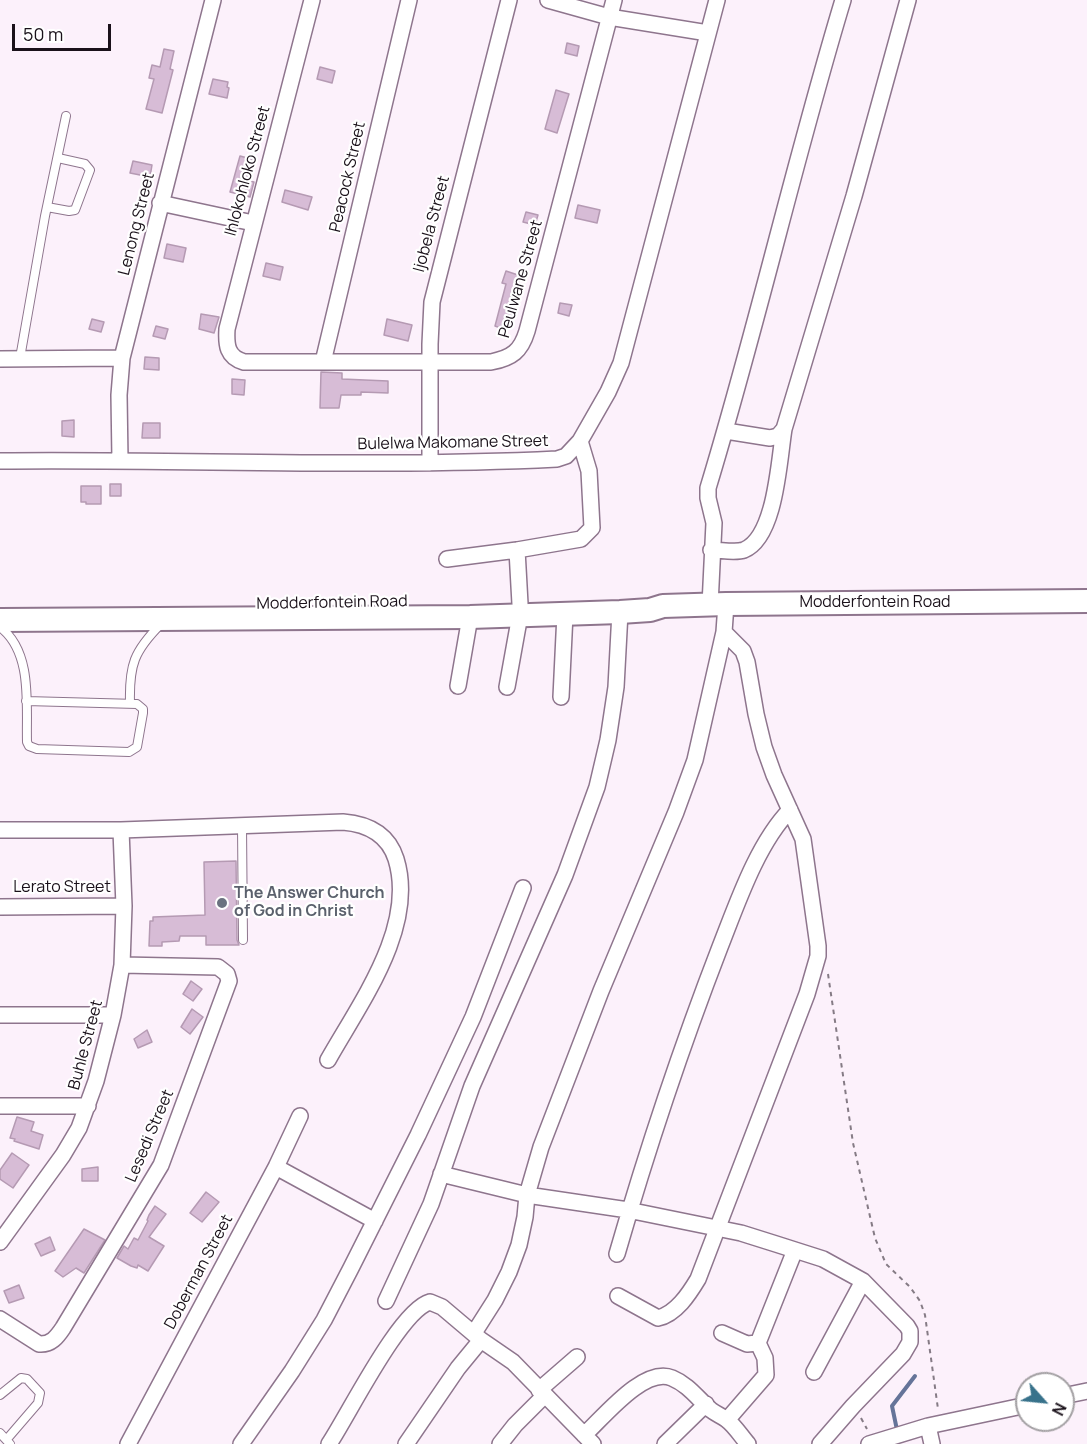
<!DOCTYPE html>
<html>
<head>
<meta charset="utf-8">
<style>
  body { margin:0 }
  #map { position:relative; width:1087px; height:1444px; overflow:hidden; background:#fcf1fb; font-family:Manrope,sans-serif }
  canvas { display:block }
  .north { position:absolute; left:1015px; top:1372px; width:60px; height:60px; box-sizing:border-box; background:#fff; border:2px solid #a3a0a3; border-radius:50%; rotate:117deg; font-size:16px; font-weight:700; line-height:24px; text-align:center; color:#1a111a }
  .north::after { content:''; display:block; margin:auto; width:21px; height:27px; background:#38728b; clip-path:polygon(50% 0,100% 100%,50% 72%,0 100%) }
  .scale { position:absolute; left:12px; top:24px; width:99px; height:27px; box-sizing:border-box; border:3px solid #1a111a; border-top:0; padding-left:8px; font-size:18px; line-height:21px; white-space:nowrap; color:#1a111a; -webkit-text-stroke:4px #fff; paint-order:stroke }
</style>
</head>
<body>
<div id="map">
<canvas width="1087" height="1444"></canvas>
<div class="north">N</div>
<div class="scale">50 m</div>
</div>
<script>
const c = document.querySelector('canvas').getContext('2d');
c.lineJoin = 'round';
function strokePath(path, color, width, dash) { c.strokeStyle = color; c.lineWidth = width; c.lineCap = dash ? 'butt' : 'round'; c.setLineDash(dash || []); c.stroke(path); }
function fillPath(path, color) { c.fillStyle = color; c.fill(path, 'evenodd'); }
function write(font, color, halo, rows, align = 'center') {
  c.font = font + ' Manrope,sans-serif'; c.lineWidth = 4.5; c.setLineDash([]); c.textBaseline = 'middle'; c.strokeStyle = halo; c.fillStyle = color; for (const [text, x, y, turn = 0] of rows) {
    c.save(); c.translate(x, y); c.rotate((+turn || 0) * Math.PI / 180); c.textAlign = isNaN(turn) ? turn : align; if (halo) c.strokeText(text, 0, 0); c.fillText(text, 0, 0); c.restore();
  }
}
const stream = new Path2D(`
  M897,1430L892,1406L915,1376`);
const building = new Path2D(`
  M567,43L579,46L577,56L565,53Z
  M164,49L174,51L170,69L173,70L162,113L146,109L154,79L149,78L152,65L160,67Z
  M320,67L335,71L332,83L317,79Z
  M213,79L228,82L227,87L229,88L227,98L209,94Z
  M556,90L569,94L557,133L545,129Z
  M240,156L255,160L249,181L254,182L250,197L230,192Z
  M133,161L152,165L150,177L130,173Z
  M285,190L312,197L308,210L282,202Z
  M578,205L600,210L597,223L575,218Z
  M526,212L538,215L535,225L523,222Z
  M167,244L186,248L183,262L164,258Z
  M266,263L283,267L280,280L263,276Z
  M506,271L521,276L511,305L513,306L511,316L508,315L503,329L495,326L506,284L502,283Z
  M560,303L572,305L569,316L558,313Z
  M201,314L219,317L214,333L199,329Z
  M92,319L104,322L101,332L89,329Z
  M387,319L412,325L408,341L384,335Z
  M156,326L168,329L165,339L153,336Z
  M145,357L159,358V370L144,369Z
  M321,372L342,373V379L388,381V393L361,392V395H341L339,408H320Z
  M232,379L245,380L244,395L232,394Z
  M74,420V437L62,436V421Z
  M143,423H160V438H142Z
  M110,484H121V496H110Z
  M81,486H101V504H86V502H81Z
  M236,861L237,940L239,945H206V936H180L179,941L162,942V946H149L150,921H153V917L205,915L204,862Z
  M191,981L202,989L193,1001L183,994Z
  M192,1009L203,1017L190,1034L181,1027Z
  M147,1030L152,1042L138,1048L134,1039Z
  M17,1117L34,1122L31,1131L43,1135L39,1149L14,1141L15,1139L10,1138Z
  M12,1153L29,1165L13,1188L0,1179V1170Z
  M98,1167V1181H82V1169Z
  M206,1192L219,1202L202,1222L190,1213Z
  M155,1206L166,1214L149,1237L164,1246L148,1271L138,1265L137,1268L131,1266L117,1258L124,1246L128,1249L134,1238L138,1240L148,1221L147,1220L149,1215Z
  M84,1229L105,1240L84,1273L76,1268L63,1277L55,1271Z
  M50,1237L55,1250L41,1256L35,1244Z
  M19,1285L24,1298L9,1303L4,1291Z`);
const path = new Path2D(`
  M828,974L853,1143L875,1238L886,1264L910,1287L920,1301L925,1315L938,1409
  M861,1418L867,1429`);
const lane = new Path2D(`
  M47,207L69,211L75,210L90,170L85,164L58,158
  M20,358L45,216L66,116
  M0,627C33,652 26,705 27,742L29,746L37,749L129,752L137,747L143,713V709L137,704L26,701
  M130,703C129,665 134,651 161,624
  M242,826L243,940
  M0,1395L21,1378L27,1379L40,1393L38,1403L7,1439
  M0,1433L10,1444`);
const street = new Path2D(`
  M312,0L227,329C226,345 227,357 244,362H491C512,358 521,351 527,331L614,0
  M548,0L609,17L708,33
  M160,203L253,223
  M0,359L122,358
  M323,362L409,0
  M726,431L770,438L778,436L784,429L854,196L908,0
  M120,460L119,395L122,358L213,0
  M0,461C186,459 372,468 557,459L566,456L580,441L608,392L621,363L717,0
  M430,463V344L432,302L509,0
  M517,550L520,604
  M711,550C721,550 736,553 744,550C776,537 779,459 784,429
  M447,559L517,550L581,539L592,528L589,471L580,441
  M710,605L714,523L708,498V488C757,327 794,162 843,0
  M458,686L470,617
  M507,687L520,615
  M561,697L565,614
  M0,830H121L343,822C368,824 388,834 396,859C417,927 360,1003 328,1060
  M0,907L124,906
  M0,1015H113
  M0,1106H88
  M276,1167L375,1221
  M441,1174L527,1195L628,1210L741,1233L776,1244L823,1259L863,1281L907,1326L910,1331V1342L903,1354L853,1406L820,1444
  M0,1242L63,1155L79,1128L96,1081L113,1015L122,965L124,906L121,830
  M617,1254C647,1150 681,1048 720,947C737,904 757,844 790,810
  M618,1296L658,1318C676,1314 689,1294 698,1279L807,994L818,956V946L803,839L774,775L764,747L756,714L747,662L743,651L724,632
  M386,1301L431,1204L472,1086L565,875L597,787L608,740L616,687L620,612
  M0,1319L39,1344C51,1345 57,1337 63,1328L161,1165L229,981L227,974L218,967L122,965
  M474,1333L495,1300L509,1272L519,1245L525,1217L527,1195L541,1147L601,991L676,812L695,760L724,632L726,604
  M722,1333L747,1344L758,1343
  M814,1372L863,1281
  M539,1390L577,1357
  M1063,1396L1087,1391
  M727,1420L766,1375L765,1358L758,1343L795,1250
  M928,1426L932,1444
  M584,1435C603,1418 644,1366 672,1378C689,1385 698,1399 711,1410C716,1414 722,1416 727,1420C735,1426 741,1436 748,1444
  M128,1444L276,1167L300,1116
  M241,1444L292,1371L324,1320L351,1268L418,1135L473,1017L523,888
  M329,1444C349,1414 400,1310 430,1302L442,1307L481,1340L513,1362L593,1444
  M406,1444L458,1368L481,1340
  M500,1444L515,1425L545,1395
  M665,1444L706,1404
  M869,1444L928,1426L1027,1405`);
const secondary = new Path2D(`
  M0,620L470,617L620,612L650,610L663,606L726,604L1087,601`);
const markers = [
  [222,903,6,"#6b7280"]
];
const streetNames = [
  ["Ihlokohloko Street",248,171,-75],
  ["Peacock Street",348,177,-77],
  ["Lenong Street",137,224,-76],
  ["Ijobela Street",432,224,-75],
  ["Peulwane Street",521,279,-74],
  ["Bulelwa Makomane Street",453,443,-1],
  ["Modderfontein Road",332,603,-1],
  ["Modderfontein Road",875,603],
  ["Lerato Street",62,888],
  ["Buhle Street",86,1045,-75],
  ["Lesedi Street",150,1136,-67],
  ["Doberman Street",199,1272,-62]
];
const worshipNames = [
  ["The Answer Church",234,894],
  ["of God in Christ",234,912]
];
strokePath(stream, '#657499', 4);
fillPath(building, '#d7bcd6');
strokePath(building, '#b59ab3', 1.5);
strokePath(lane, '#8e758d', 10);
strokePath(street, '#8e758d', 18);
strokePath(secondary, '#8e758d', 26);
strokePath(path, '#857b85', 2, [4.5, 4.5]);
strokePath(lane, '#fff', 8);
strokePath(street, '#fff', 15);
strokePath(secondary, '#fff', 22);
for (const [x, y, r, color] of markers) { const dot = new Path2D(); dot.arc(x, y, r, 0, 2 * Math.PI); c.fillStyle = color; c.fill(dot); strokePath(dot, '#fff', 2); }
write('16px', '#1a111a', '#fff', streetNames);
write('bold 16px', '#5b616d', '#fff', worshipNames, 'left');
</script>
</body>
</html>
